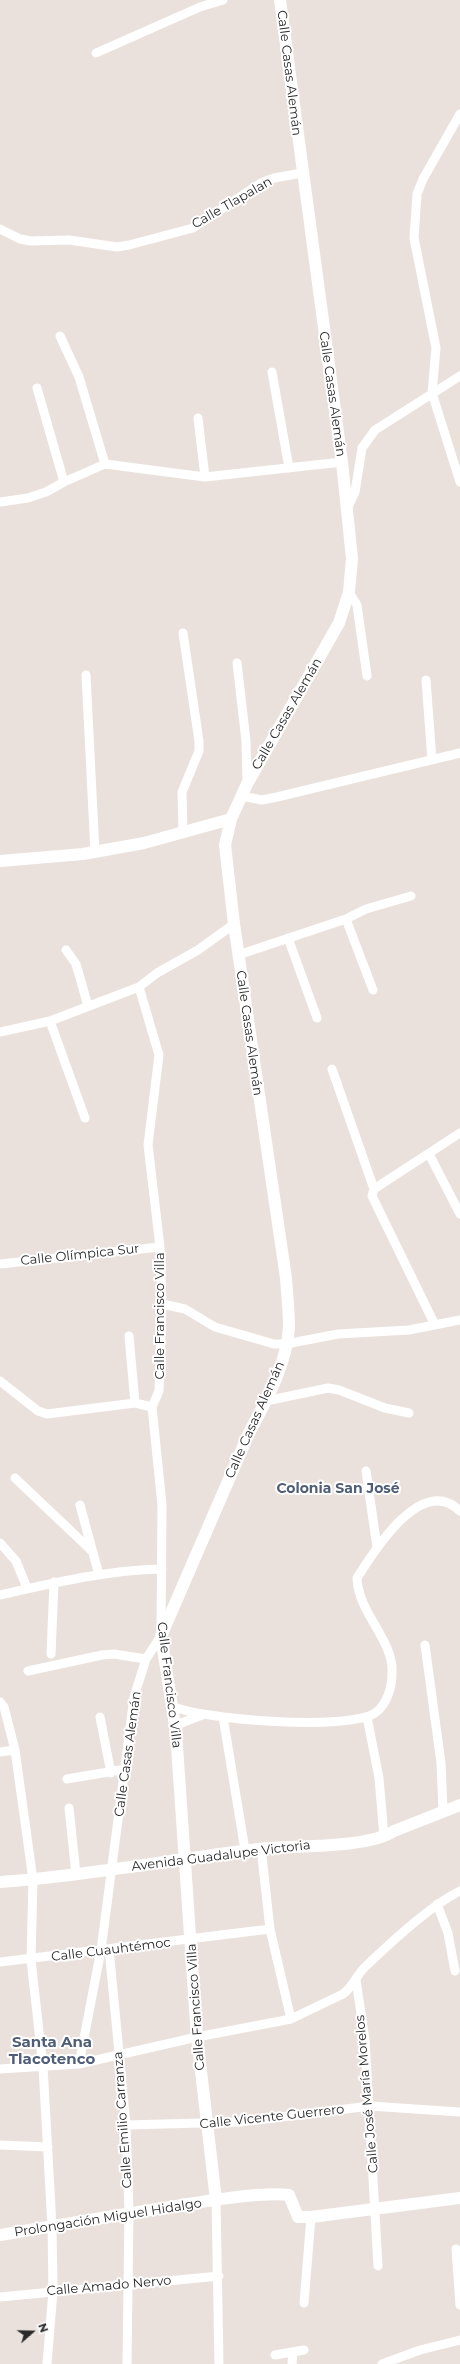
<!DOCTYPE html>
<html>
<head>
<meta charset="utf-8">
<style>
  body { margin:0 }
  #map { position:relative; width:460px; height:2364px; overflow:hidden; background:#eae1dc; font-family:Montserrat,sans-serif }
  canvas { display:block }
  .north { position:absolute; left:12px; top:2312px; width:40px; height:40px; -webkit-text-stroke:3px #fff; paint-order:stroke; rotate:70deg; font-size:11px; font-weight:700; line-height:16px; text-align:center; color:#292929 }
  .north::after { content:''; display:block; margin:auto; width:14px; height:18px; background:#292929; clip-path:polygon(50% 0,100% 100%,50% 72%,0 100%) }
</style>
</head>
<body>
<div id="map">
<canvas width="460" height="2364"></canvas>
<div class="north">N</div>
</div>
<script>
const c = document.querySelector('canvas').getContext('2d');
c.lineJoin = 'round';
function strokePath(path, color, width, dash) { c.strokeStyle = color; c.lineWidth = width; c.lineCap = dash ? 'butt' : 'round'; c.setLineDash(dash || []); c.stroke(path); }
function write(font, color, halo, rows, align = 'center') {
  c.font = font + ' Montserrat,sans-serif'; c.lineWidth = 4; c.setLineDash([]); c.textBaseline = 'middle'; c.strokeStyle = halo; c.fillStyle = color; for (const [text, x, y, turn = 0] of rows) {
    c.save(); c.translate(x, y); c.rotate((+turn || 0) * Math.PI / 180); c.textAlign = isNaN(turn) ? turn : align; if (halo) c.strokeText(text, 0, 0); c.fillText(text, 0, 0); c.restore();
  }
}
const street = new Path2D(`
  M96,53L200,7L223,0
  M460,114L423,179L417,194L414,238L436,348L432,393L460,482
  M0,229L20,239L31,241L69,240L117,247L129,245L193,228L261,183L274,178L302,173
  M60,336L79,377L105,464
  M272,372L289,468
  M37,388L64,482
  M198,418L205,477
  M0,502L28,498L46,492L64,482L105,464L205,477L342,462
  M347,509L355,492L362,448L375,430L460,376
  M349,592L357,605L367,676
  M237,663L246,741L247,784
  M86,675L95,852
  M426,680L432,760
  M241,796L262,800L277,797L460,753
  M183,833L182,792L199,751V741L183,633
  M346,919L373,990
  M288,938L317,1018
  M66,950L76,964L88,1006
  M238,955L346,919L366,909L411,896
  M50,1021L85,1118
  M0,1032L50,1021L139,987L157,973L198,950L234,924
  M332,1069L374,1189
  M429,1154L460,1214
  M0,1264L160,1247
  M162,1304L185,1309L215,1327L274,1344H286L338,1334L409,1330L460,1320
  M435,1325L372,1196L374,1189L460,1133
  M129,1336L135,1403
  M0,1381L38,1411L47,1414L135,1403L152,1407
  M266,1401L328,1388L339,1390L385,1408L409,1413
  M366,1471L377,1547
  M15,1478L93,1552
  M80,1505L99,1575
  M0,1543L16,1561L27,1588
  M0,1595C53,1583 107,1570 162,1569
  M425,1645L441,1763L443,1811
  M51,1654L54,1582
  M28,1671L102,1655L114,1654L146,1659
  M0,1702L4,1707L15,1750L33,1880L31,1960L43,2067L52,2226L53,2291L47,2364
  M172,1706C203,1720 347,1731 375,1713C387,1705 392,1687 392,1673C394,1640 358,1613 357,1578C374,1551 422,1473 460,1511
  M100,1717L111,1773
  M223,1717L245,1850
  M367,1717L379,1778L384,1837
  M176,1732L179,1724L202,1715
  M0,1752L15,1750
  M67,1779L126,1769
  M69,1808L76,1874
  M261,1848L270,1929L291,2019
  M437,1904L448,1933L455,1971
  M109,1949L126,2125L129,2212L127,2364
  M0,1962L270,1929
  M356,1980L365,2040L378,2266
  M79,2064L101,1950L134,1697L146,1659L161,1636L162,1505L152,1407L159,1391L162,1304L160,1247L148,1145L159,1055L139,987
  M0,2069L79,2064L197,2037L291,2019L343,1994C353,1987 357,1974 366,1966C390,1943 431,1905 460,1891
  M126,2125L240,2122L370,2106L460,2112
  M0,2145L48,2147
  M216,2200L219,2364
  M456,2249L460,2305
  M0,2297L219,2276
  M304,2303L311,2217
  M275,2355L304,2350
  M292,2364L293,2352
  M382,2364L420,2350L460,2340`);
const secondary = new Path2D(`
  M0,861L83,854L144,843L231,819
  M0,1882C87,1876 173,1859 259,1849C295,1845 366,1849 394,1831L460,1805
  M216,2200L197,2037L176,1732L161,1636L249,1433C266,1401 287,1364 289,1327C289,1311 287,1294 286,1278L234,924L225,845L231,819L247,784L339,623L349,592L352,559L342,462L280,0
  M0,2235C65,2224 130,2213 195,2203C221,2199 263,2192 289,2195L298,2217H311L460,2198`);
const streetNames = [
  ["Calle Casas Alemán",289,73,83],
  ["Calle Tlapalan",232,203,-30],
  ["Calle Casas Alemán",332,394,82],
  ["Calle Casas Alemán",287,714,-60],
  ["Calle Casas Alemán",249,1033,82],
  ["Calle Olímpica Sur",80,1255,-6],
  ["Calle Francisco Villa",160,1316,-90],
  ["Calle Casas Alemán",255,1420,-66],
  ["Calle Francisco Villa",169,1685,83],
  ["Calle Casas Alemán",128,1754,-82],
  ["Avenida Guadalupe Victoria",221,1856,-7],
  ["Calle Cuauhtémoc",111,1950,-7],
  ["Calle Francisco Villa",196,2007,-94],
  ["Calle José María Morelos",367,2094,-95],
  ["Calle Vicente Guerrero",272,2117,-6],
  ["Calle Emilio Carranza",123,2120,-94],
  ["Prolongación Miguel Hidalgo",108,2218,-9],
  ["Calle Amado Nervo",109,2286,-5]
];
const neighbourhoodNames = [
  ["Colonia San José",338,1489]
];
const quarterNames = [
  ["Santa Ana",52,2043],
  ["Tlacotenco",52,2060]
];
strokePath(street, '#fff', 9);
strokePath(secondary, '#fff', 12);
write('13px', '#292929', '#fff', streetNames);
write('bold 14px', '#4e5e76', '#fff', neighbourhoodNames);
write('bold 15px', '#4e5e76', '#fff', quarterNames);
</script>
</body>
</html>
